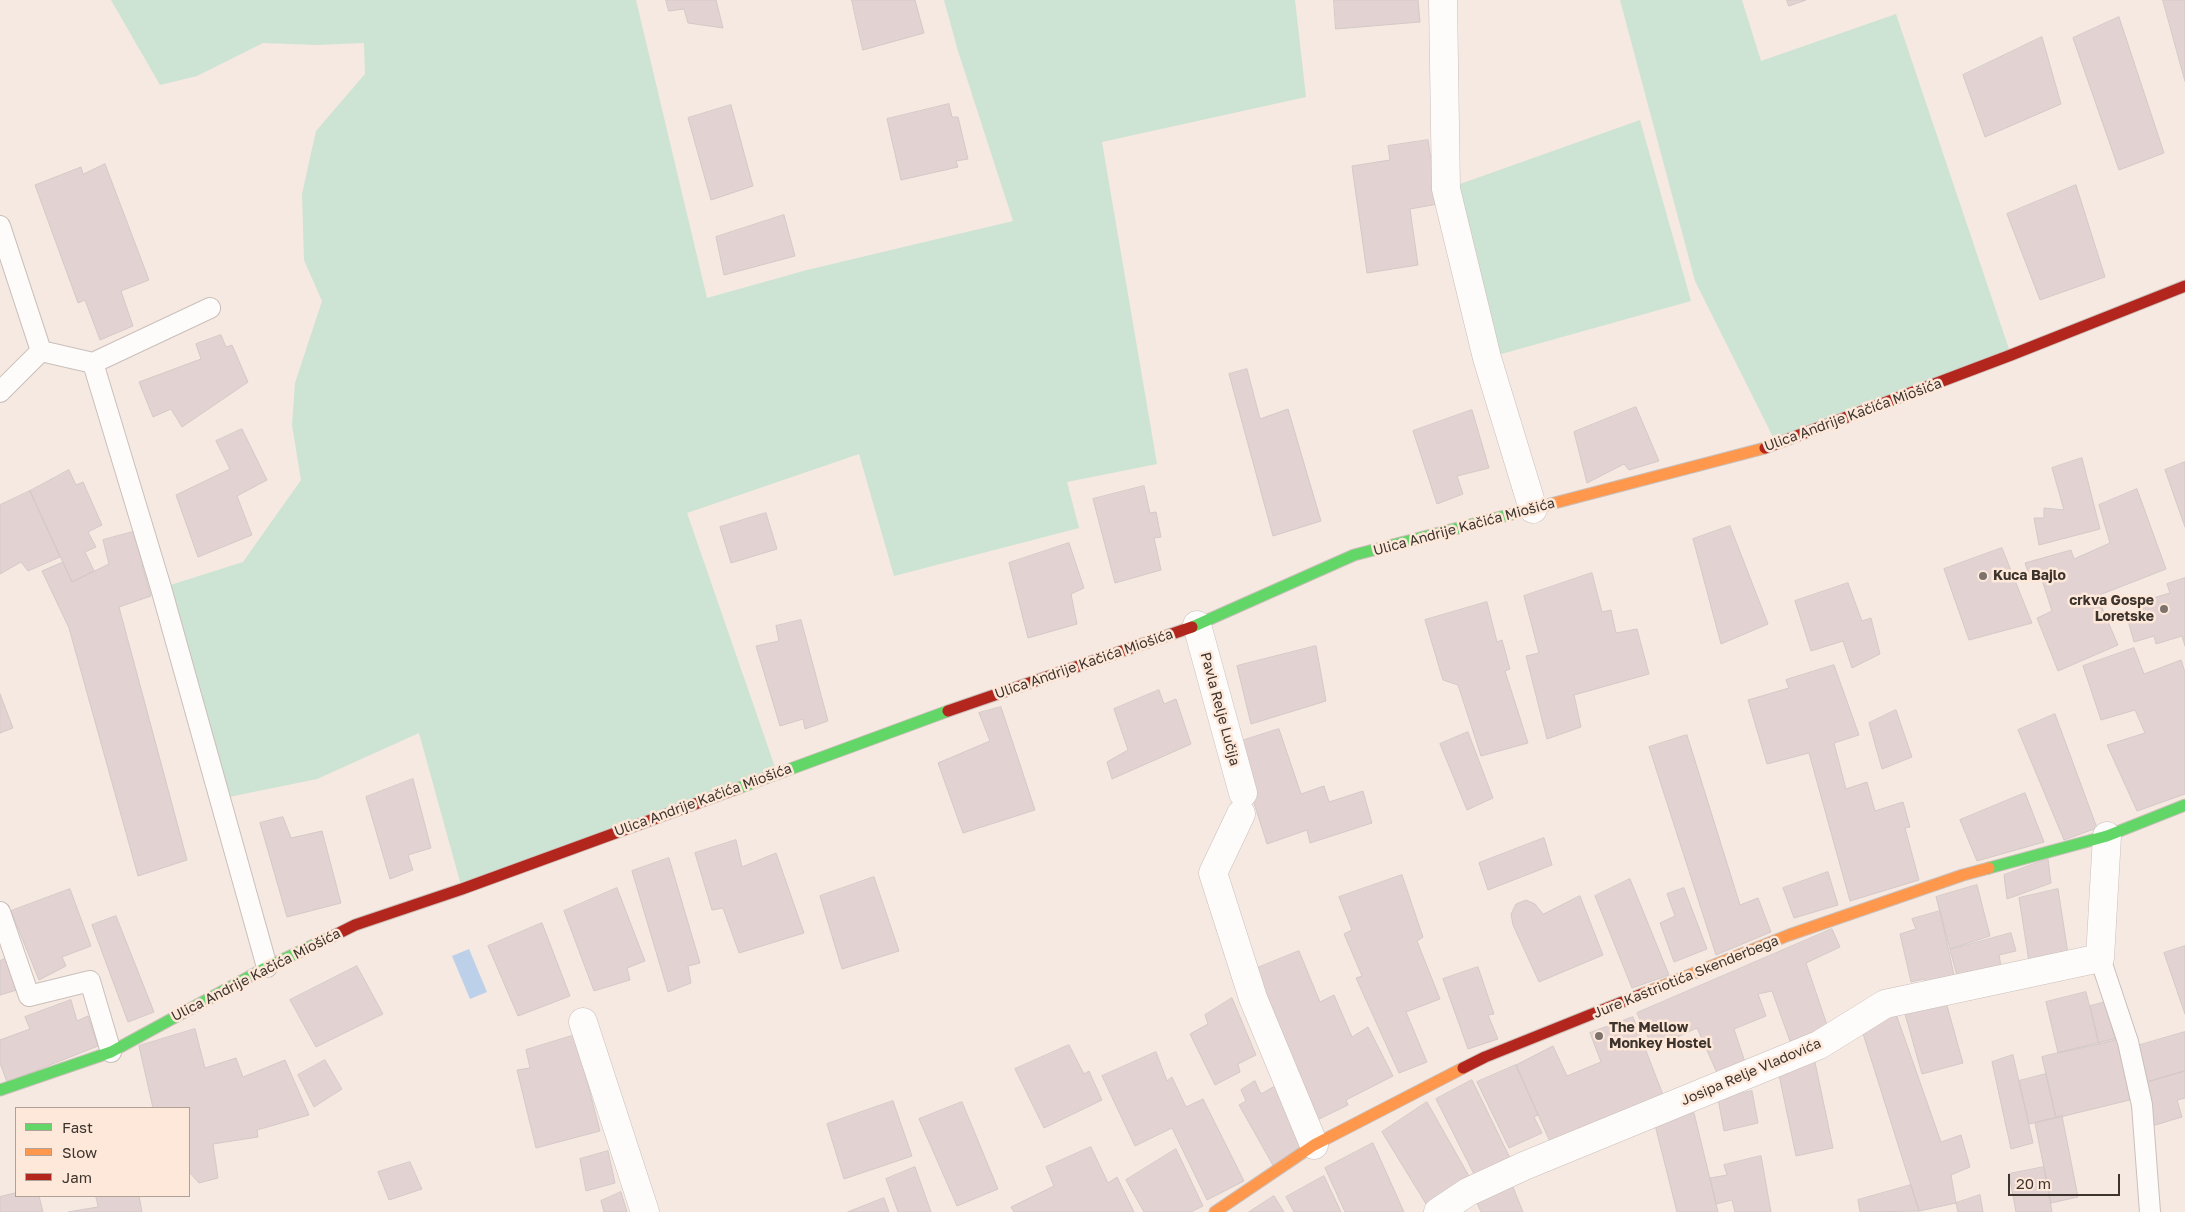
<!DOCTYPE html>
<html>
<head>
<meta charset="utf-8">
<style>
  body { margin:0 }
  #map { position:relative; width:2185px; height:1212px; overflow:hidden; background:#f5e9e2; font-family:"Golos Text",sans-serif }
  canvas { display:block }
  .legend { position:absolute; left:15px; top:1107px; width:175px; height:90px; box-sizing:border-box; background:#fde8da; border:1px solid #b0a095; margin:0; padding:6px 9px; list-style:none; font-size:15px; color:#3d342d }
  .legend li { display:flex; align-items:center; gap:10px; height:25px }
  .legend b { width:25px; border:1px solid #b0a095 }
  .scale { position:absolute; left:2008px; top:1174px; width:112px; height:22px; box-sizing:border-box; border:2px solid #3d342d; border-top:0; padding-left:6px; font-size:15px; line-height:18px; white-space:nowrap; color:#3d342d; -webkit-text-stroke:4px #fde8da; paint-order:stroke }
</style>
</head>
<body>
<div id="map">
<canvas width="2185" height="1212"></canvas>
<ul class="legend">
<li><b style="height:6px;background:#63d668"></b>Fast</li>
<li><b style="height:6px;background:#ff974d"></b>Slow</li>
<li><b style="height:6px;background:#b3261e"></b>Jam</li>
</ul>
<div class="scale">20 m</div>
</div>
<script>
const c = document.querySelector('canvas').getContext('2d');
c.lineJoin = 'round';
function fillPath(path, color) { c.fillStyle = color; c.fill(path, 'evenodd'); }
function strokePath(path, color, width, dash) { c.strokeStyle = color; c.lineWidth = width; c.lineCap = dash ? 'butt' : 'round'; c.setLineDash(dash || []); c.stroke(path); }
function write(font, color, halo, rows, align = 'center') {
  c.font = font + ' "Golos Text",sans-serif'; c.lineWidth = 5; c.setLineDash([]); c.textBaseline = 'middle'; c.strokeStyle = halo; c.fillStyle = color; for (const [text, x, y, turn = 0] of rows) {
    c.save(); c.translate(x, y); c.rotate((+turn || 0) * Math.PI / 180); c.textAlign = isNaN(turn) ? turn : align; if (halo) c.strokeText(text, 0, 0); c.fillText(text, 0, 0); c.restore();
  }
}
const green = new Path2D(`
  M111,0H636L707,298L807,270L1013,221L958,51L944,0H1295L1306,97L1102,142L1157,464L1067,482L1079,528L894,576L859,454L687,513L777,773L462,889L419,733L317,779L219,799L161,588L243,562L301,480L292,425L295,383L322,301L304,260L302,194L316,131L365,74L364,43L317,45L263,43L197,76L160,85Z
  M1620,0H1742L1761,61L1896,14L2011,355L1777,445L1695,281Z
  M1640,120L1691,301L1487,358L1446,189Z`);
const water = new Path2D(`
  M469,949L487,992L470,999L452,956Z`);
const building = new Path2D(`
  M666,0H716L723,28L688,23L684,9L669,11Z
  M852,0H915L924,33L863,50Z
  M1334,0H1418L1420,22L1336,29Z
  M1787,0H1806L1789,6Z
  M2163,0H2185V81Z
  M2119,17L2164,153L2119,170L2073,38Z
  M2042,37L2061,104L1985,137L1963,75Z
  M949,104L952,117H958L968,159L956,161L958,167L901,180L887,119Z
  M731,105L753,186L711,200L688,118Z
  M1428,140L1438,204L1410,209L1418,265L1367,273L1352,166L1390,160L1388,146Z
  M105,164L149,280L121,291L133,326L100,340L85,300L78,303L35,185L81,167L83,174Z
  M2076,185L2105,277L2040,300L2007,214Z
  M784,215L795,256L724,275L716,237Z
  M221,335L226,347L232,345L248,382L182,427L171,409L153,417L139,382L201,359L196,344Z
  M1247,369L1260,419L1288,409L1321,521L1273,536L1229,374Z
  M1636,407L1659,461L1629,470L1624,464L1587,483L1574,432Z
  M1472,410L1489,468L1457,476L1463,494L1437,504L1413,431Z
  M242,429L267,480L237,496L252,535L198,557L176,495L230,469L216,441Z
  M2082,458L2100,529L2039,545L2034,518H2044V508L2064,510L2052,468Z
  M2185,462V527L2165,470Z
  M69,470L76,485L83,482L102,525L88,532L96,547L85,552L94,571L72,582L30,491Z
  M1144,486L1150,513L1156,512L1161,537L1154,538L1161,570L1115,583L1093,499Z
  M2137,489L2166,569L2097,596L2118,645L2058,671L2037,618L2052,611L2042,580L2031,581L2025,563L2071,550L2074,559L2110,543L2099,505Z
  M30,491L60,557L28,571L21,562L0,574V505Z
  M766,513L777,549L731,563L720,527Z
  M1730,526L1768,624L1721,644L1693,539Z
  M140,530L151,563L142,565L151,596L119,607L187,860L138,876L69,628L42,571L63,562L72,582L109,564L103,540Z
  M1069,543L1084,588L1071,594L1077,624L1028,638L1009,563Z
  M2002,548L2032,623L1969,640L1944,569Z
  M1592,573L1602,612L1611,610L1616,633L1637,629L1649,674L1574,695L1581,727L1547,739L1526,656L1539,653L1524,596Z
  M2185,578V646L2182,636L2156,644L2154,636L2134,642L2128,621L2144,616L2140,602L2170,593L2167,584Z
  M1848,583L1862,621L1871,618L1880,654L1852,668L1843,641L1811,651L1795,601Z
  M1487,602L1497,642L1502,640L1510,669L1505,671L1528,743L1481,756L1458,685L1443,680L1425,620Z
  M801,620L828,721L805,729L803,719L780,726L756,646L779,641L776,626Z
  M1316,646L1326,701L1251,724L1237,666Z
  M2134,648L2144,674L2181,660L2185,672V794L2137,811L2107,745L2145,733L2135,710L2101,720L2083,666Z
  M1834,665L1859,735L1834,743L1846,789L1867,782L1875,811L1903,802L1910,827L1905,828L1919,880L1850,901L1809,753L1767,764L1748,700L1789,688L1786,680Z
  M1159,690L1164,704L1176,699L1191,744L1112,779L1107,762L1128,750L1114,709Z
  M0,694L13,728L0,733Z
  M1001,707L1035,810L963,833L938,763L990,741L979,713Z
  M1896,710L1912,757L1882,769L1869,723Z
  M2055,714L2097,828L2064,840L2018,730Z
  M1279,729L1301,794L1324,786L1329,802L1363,791L1372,823L1310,843L1307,830L1267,844L1235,743Z
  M1468,732L1493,798L1467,810L1440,744Z
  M1687,735L1740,905L1758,898L1771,932L1716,955L1649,747Z
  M413,779L431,848L408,855L413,870L390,879L366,797Z
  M2025,793L2044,842L1977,861L1960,820Z
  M283,817L291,838L322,831L341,903L287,917L260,823Z
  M1544,838L1552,865L1488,890L1479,863Z
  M736,840L742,867L776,853L804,933L739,953L723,908L712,910L695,853Z
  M669,858L700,963L688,966L691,983L668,992L632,871Z
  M2048,859L2051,883L2007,899L2004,875Z
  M1828,872L1838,905L1794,918L1783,888Z
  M1402,875L1423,937L1417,941L1440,999L1406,1012L1427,1062L1399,1073L1356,978L1362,976L1344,934L1352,930L1339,897Z
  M874,877L899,951L842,969L820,896Z
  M1630,879L1669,975L1632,988L1595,896Z
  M1977,885L1990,936L1950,949L1936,897Z
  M617,888L645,961L627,968L630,980L594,991L564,911Z
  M1684,888L1707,949L1674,962L1660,923L1675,916L1667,894Z
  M70,889L91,946L62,957L66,966L39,980L11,911Z
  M2058,889L2069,960L2030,968L2019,898Z
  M1580,896L1603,955L1539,982L1513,925L1511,914L1516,904L1526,900L1535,904L1543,914Z
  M1940,911L1956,984L1928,989L1924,979L1911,982L1900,934L1916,929L1912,919Z
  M116,916L154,1012L128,1022L92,925Z
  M542,923L570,996L518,1016L488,946Z
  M1832,929L1840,947L1806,963L1828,1028L1790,1041L1772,991L1758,994L1766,1016L1734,1029L1748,1071L1721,1082L1697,1028L1653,1048L1637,1013Z
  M2011,933L2016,951L1999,955L2002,971L1959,983L1950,950Z
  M2185,946V1014L2164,953Z
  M1299,951L1320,1002L1334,995L1352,1037L1368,1027L1393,1076L1346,1100L1348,1105L1313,1122L1250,971Z
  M9,957L20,989L0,995V961Z
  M357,966L383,1014L316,1047L290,1000Z
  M1478,967L1494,1014L1488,1015L1498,1039L1468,1049L1443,979Z
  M2086,992L2099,1044L2058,1053L2046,1002Z
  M1944,995L1963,1063L1922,1074L1903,1007Z
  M1232,998L1256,1055L1238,1064L1240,1072L1215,1085L1190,1034L1208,1024L1205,1015Z
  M71,1000L77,1021L88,1016L98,1046L7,1082L0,1063V1040L30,1029L25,1017Z
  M2106,1002L2115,1040L2099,1044L2090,1006Z
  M1895,1011L1941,1142L1961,1135L1970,1167L1951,1175L1956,1203L1919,1211L1860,1024Z
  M1633,1017L1665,1100L1551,1144L1516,1065L1553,1046L1567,1076L1601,1062L1590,1033Z
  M195,1029L205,1068L236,1058L243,1077L285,1060L309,1115L257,1130L258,1137L213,1144L218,1178L199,1183L189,1172V1108H153L139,1046Z
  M2185,1032V1071L2141,1084L2130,1048Z
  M575,1035L600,1131L536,1148L517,1070L530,1068L526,1050Z
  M2123,1037L2138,1098L2056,1118L2042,1057Z
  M1069,1045L1084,1074L1089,1071L1102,1100L1044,1128L1015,1069Z
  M1156,1052L1167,1081L1172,1077L1186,1107L1203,1099L1244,1181L1207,1200L1172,1128L1135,1146L1102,1076Z
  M2013,1055L2033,1143L2011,1149L1992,1062Z
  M325,1060L342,1089L314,1107L298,1075Z
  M1815,1062L1833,1148L1796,1156L1778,1070Z
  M1516,1065L1538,1115L1534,1117L1542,1133L1509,1148L1477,1082Z
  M2185,1071V1098L2177,1100L2182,1117L2152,1126L2141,1084Z
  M2046,1074L2056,1118L2029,1124L2019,1081Z
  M1472,1080L1513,1164L1478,1182L1436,1099Z
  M1255,1081L1261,1094L1282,1082L1307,1142L1274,1167L1239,1105L1246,1101L1241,1090Z
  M1752,1091L1758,1123L1724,1131L1718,1099Z
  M893,1101L912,1156L844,1179L827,1124Z
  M962,1102L998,1189L957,1206L919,1119Z
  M1427,1102L1474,1185L1431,1212L1382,1132Z
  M1694,1113L1718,1212H1677L1655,1125Z
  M2062,1116L2078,1197L2051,1203L2035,1123Z
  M1373,1143L1404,1212H1345L1325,1168Z
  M1091,1147L1108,1183L1117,1177L1134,1212H1014L1011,1207L1054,1186L1046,1167Z
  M1176,1149L1203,1206L1191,1212H1144L1126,1180Z
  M608,1151L615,1183L586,1191L580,1159Z
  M1761,1156L1771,1212H1735L1732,1200L1716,1204L1710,1178L1727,1175L1724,1165Z
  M410,1162L422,1189L389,1200L378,1172Z
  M915,1167L931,1212H898L886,1179Z
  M2044,1167L2052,1212H2016L2009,1174Z
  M1324,1176L1341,1212H1294L1286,1197Z
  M1509,1177L1523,1212H1481L1473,1194Z
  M1911,1185L1919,1211L1860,1212L1858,1200Z
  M621,1192L627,1212H604L601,1201Z
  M16,1193V1196H39L43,1212H0V1197Z
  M1980,1195L1983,1212H1958L1956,1203Z
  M96,1196H139L142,1212H68L98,1207Z
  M1274,1196L1284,1212H1249Z
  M884,1198L889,1212H848Z`);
const lane = new Path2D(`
  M0,226L41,351L93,363
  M210,308L93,363L161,588L267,967
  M0,392L41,351
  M0,912L29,996L90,981L111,1052
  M2100,958L2128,1042L2142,1105L2150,1212`);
const street = new Path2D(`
  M1443,0L1446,189L1487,358L1533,509
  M1197,625L1243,793
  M1241,814L1213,873L1253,998L1314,1145
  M583,1022L645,1212
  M1438,1212L1468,1192L1524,1166L1819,1045L1885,1004L2100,958L2107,836`);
const fast = new Path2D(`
  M1192,627L1354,555L1520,512
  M736,789L948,711
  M1989,868L2107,836L2185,805
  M0,1090L111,1052L267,967L333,936`);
const slow = new Path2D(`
  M1520,512L1765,448
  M1642,994L1789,935L1963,875L1989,868
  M1215,1212L1314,1145L1463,1068`);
const jam = new Path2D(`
  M1765,448L2011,355L2185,286
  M948,711L1192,627
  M333,936L355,925L462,889L736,789
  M1463,1068L1485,1057L1642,994`);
const markers = [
  [1983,576,5,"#7d736c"],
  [2164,609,5,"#7d736c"],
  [1599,1036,5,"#7d736c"]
];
const streetNames = [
  ["Ulica Andrije Kačića Miošića",1853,415,-20],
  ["Ulica Andrije Kačića Miošića",1464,527,-15],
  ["Ulica Andrije Kačića Miošića",1084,664,-19],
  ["Pavla Relje Lučija",1220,709,75],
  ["Ulica Andrije Kačića Miošića",703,800,-20],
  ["Ulica Andrije Kačića Miošića",256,975,-27],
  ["Jure Kastriotića Skenderbega",1686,977,-22],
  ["Josipa Relje Vladovića",1751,1072,-23]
];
const poiNames = [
  ["Kuca Bajlo",1993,576],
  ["crkva Gospe",2154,601,"right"],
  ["Loretske",2154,617,"right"],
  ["The Mellow",1609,1028],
  ["Monkey Hostel",1609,1044]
];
fillPath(green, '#cde3d3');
fillPath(water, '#bcd0e9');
fillPath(building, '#e2d2d1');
strokePath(building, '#d3c9c7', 1);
strokePath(lane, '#cabfb9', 22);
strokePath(street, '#cabfb9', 29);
strokePath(fast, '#cabfb9', 13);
strokePath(slow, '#cabfb9', 13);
strokePath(jam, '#cabfb9', 13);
strokePath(lane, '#fefcfb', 20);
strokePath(street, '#fefcfb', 28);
strokePath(fast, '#63d668', 11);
strokePath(slow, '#ff974d', 11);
strokePath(jam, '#b3261e', 11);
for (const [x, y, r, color] of markers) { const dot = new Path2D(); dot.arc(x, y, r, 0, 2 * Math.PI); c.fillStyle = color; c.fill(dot); strokePath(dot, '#fde8da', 2); }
write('14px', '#3d342d', '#fde8da', streetNames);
write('bold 14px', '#3d342d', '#fde8da', poiNames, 'left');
</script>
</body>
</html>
